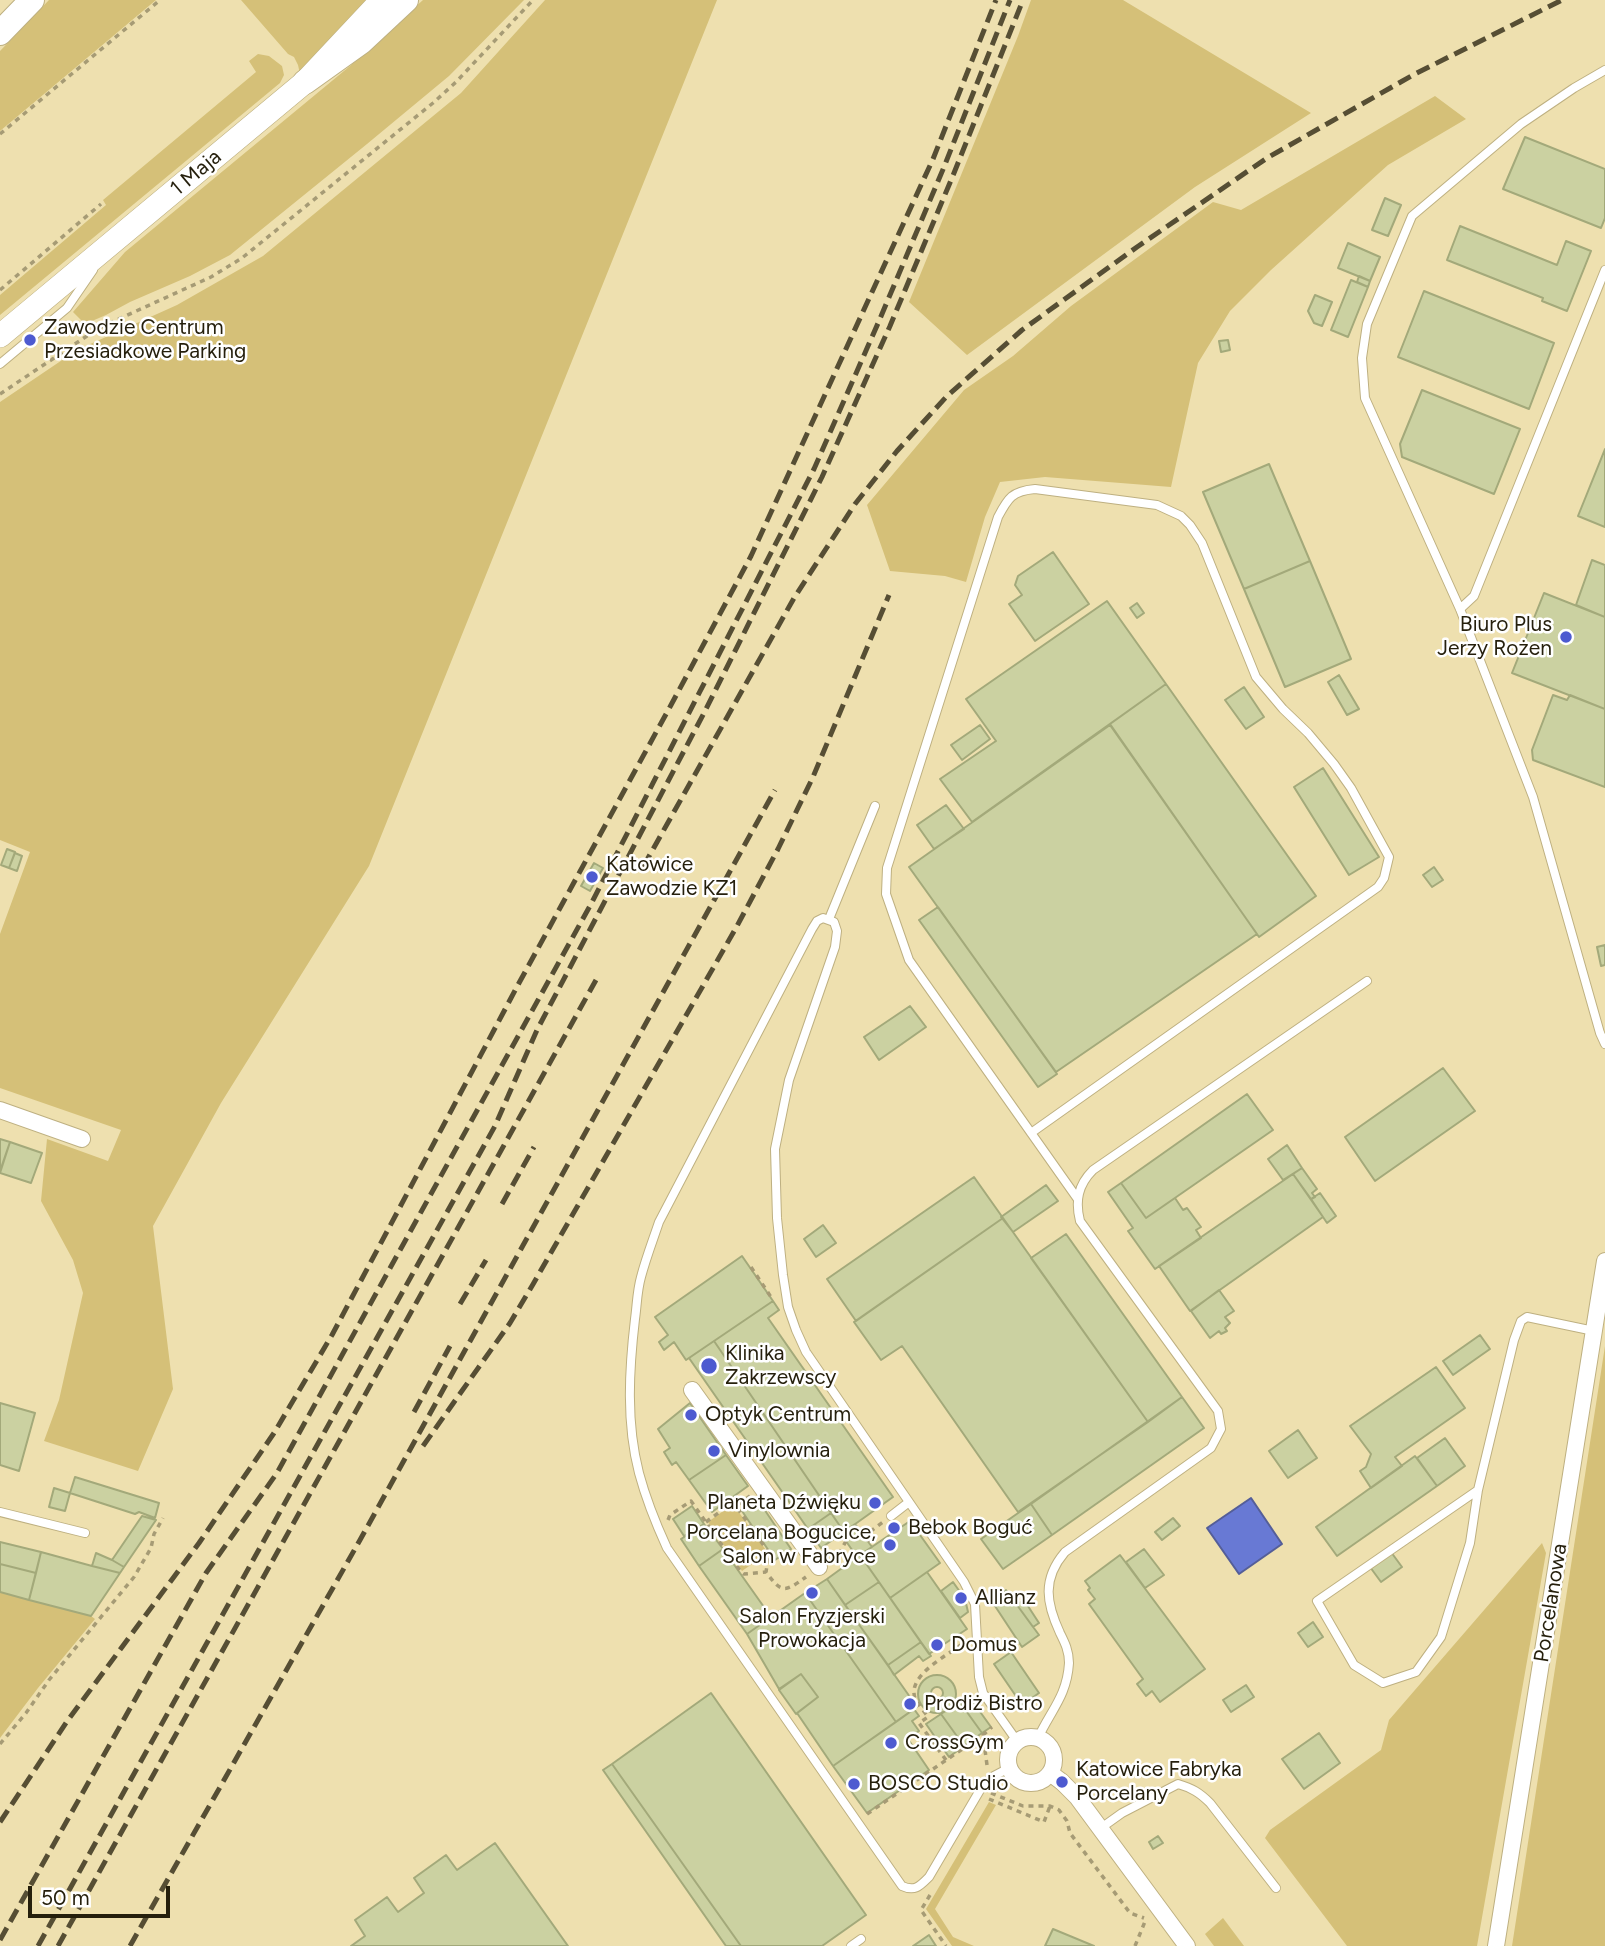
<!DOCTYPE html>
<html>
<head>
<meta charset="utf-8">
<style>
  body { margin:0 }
  #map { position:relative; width:1605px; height:1946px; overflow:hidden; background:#eee0af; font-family:Figtree,sans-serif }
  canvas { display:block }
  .scale { position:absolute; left:28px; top:1886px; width:142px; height:32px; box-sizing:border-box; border:4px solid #251f0c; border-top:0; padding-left:9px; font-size:21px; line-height:24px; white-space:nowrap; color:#251f0c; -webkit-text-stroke:5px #fff; paint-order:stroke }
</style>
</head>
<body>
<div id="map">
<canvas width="1605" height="1946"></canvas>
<div class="scale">50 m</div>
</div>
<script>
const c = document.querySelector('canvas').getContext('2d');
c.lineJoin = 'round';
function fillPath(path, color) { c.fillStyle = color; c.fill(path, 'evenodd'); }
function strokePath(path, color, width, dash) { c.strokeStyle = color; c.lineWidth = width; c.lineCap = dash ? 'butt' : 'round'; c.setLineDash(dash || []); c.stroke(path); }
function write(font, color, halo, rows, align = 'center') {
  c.font = font + ' Figtree,sans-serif'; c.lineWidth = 5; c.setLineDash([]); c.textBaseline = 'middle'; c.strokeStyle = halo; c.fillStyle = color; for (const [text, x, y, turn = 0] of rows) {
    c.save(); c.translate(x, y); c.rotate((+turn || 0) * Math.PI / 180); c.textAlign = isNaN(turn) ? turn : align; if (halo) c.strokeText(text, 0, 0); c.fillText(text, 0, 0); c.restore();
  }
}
const green = new Path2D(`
  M49,0H156L0,131V51Z
  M241,0H368L300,74L298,65L294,57L288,54Z
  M423,0H524L449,76L367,144L230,255L190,276L130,302L106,315L92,321L83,322L73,312L125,252L350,66Z
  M545,0H717L369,866L221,1103L153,1226L173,1389L138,1471L44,1441L59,1400L83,1293L73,1260L41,1201L47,1139L108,1161L121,1130L0,1088V934L30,852L0,840V402L77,350L177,305L263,256L461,93Z
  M1031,0H1123L1311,113L1195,187L967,355L909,302L1018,36Z
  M258,54L269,56L282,66L284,75L280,83L0,315V295L106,205L103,200L256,72L249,61Z
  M1435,96L1466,119L1388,165L1271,270L1230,311L1198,363L1171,487L1045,477L1000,482L985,517L966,582L945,576L890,571L867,505L964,390L1013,356L1071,306L1213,202L1241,210Z
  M1605,1346V1946H1512Z
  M733,1504L768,1553L742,1571L708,1522Z
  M1542,1543L1546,1553L1477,1946H1347L1265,1838L1270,1830L1381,1750L1389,1720Z
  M0,1592L91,1616L95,1619L38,1688L0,1738Z
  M989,1802L996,1805L935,1909L953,1937L974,1946H952L926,1909Z
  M1223,1918L1244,1946H1214L1205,1934Z`);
const water = new Path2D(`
  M1251,1498L1282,1544L1239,1574L1207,1528Z`);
const building = new Path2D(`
  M1525,137L1605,169V218L1601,228L1503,189Z
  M1385,198L1401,205L1388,236L1372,230Z
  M1460,226L1557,265L1566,241L1591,251L1567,311L1542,301L1543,298L1447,260Z
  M1348,243L1380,257L1370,281L1338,268Z
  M1359,276L1370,281L1368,287L1357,282Z
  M1351,280L1368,287L1348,337L1331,330Z
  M1424,291L1554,343L1529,409L1398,357Z
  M1315,295L1332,302L1322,326L1314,323L1308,311Z
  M1228,340L1230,350L1221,352L1219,341Z
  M1422,390L1520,429L1494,494L1402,457L1400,444Z
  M1605,449V527L1578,516Z
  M1269,464L1310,561L1244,589L1203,492Z
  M1053,552L1089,604L1035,641L1009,604L1022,595L1015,585L1018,576Z
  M1592,560L1605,565V617L1576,605Z
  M1310,561L1351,659L1285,687L1244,589Z
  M1544,593L1605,617V709L1512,673Z
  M1107,601L1166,684L972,822L940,779L996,741L966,699Z
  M1137,603L1144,613L1137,618L1130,608Z
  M1339,675L1359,709L1347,715L1328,682Z
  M1166,684L1316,896L1259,937L1110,724Z
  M1244,687L1264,717L1246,729L1225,700Z
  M1553,695L1567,700L1570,695L1605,709V787L1533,760L1532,750Z
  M980,725L990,739L962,760L951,745Z
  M1110,725L1257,934L1056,1072L909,867Z
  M1323,768L1379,857L1349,875L1294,787Z
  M946,805L964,829L934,849L917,825Z
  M7,849L15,852L9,868L1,865Z
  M15,853L22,856L17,871L9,868Z
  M594,863L603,868L590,891L581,886Z
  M1434,867L1443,880L1432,887L1423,875Z
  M938,907L1057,1074L1038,1087L919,920Z
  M1605,945V965L1601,966L1597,947Z
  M910,1006L926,1027L879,1060L864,1037Z
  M1443,1068L1475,1111L1375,1181L1345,1137Z
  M1247,1094L1273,1130L1146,1218L1121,1183Z
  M0,1139L10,1142L0,1171Z
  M10,1142L42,1153L31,1183L0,1173Z
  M1287,1145L1302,1168L1283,1180L1268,1159Z
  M1302,1168L1317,1189L1312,1193L1315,1197L1311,1199L1293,1174Z
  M1293,1174L1323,1217L1190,1311L1159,1266Z
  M974,1177L1003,1218L856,1321L827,1279Z
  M1121,1183L1146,1218L1175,1198L1183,1210L1187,1208L1201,1227L1196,1230L1201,1238L1155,1269L1128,1231L1133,1228L1108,1192Z
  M1046,1185L1058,1201L1013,1232L1001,1217Z
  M1320,1193L1336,1216L1327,1223L1311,1199Z
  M1003,1218L1148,1422L1018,1512L902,1346L881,1360L854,1322Z
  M823,1225L836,1243L816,1257L804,1239Z
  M1066,1234L1182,1397L1148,1422L1031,1258Z
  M742,1256L773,1301L686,1360L674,1342L664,1350L659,1342L668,1335L655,1317Z
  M1219,1290L1234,1311L1225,1317L1230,1323L1225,1328L1227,1331L1221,1334L1219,1331L1210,1338L1191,1311Z
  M773,1301L779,1310L768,1318L893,1497L844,1532L714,1341Z
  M1480,1335L1490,1349L1453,1375L1443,1361Z
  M714,1341L831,1513L808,1529L689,1358Z
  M1436,1367L1465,1408L1395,1457L1402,1466L1371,1488L1360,1471L1366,1467L1371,1454L1350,1426Z
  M1182,1397L1204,1428L1052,1535L1031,1504Z
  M0,1403L35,1413L19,1471L0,1465Z
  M690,1403L726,1455L689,1480L676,1462L672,1465L664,1452L670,1448L658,1429Z
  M1298,1430L1317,1458L1288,1478L1269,1451Z
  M1445,1438L1465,1466L1437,1486L1417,1458Z
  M726,1455L748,1486L712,1512L689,1480Z
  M1415,1456L1437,1486L1337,1556L1316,1527Z
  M75,1477L159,1503L155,1518L139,1512L135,1514L70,1493Z
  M54,1488L70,1493L65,1511L49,1507Z
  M758,1500L791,1549L775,1560L742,1511Z
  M1031,1504L1052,1535L1003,1569L981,1539Z
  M692,1506L704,1524L684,1536L673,1519Z
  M831,1513L844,1532L821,1548L808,1529Z
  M142,1516L156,1520L124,1567L112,1560Z
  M1173,1518L1180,1526L1162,1540L1155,1532Z
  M910,1521L940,1563L890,1598L860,1555Z
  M704,1524L723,1549L699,1566L681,1539Z
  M855,1524L872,1547L857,1557L841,1534Z
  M0,1542L41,1552L36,1573L0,1564Z
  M723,1549L771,1617L747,1634L699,1566Z
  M1144,1549L1164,1575L1145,1588L1126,1562Z
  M41,1552L92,1566L120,1573L91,1616L29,1600Z
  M1391,1552L1402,1567L1381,1582L1370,1567Z
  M96,1553L112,1560L124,1567L120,1573L92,1566Z
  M860,1555L879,1582L845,1605L827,1579Z
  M1120,1555L1205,1669L1160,1702L1152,1691L1146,1696L1137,1684L1143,1679L1089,1604L1095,1599L1088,1590L1090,1588L1085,1581Z
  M0,1564L36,1573L29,1600L0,1592Z
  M927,1572L967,1629L929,1654L890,1598Z
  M827,1579L917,1707L896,1722L805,1593Z
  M879,1582L921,1642L888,1665L845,1605Z
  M953,1582L965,1599L968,1612L960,1618L941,1591Z
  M1006,1590L1039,1635L1022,1647L991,1600Z
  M805,1593L896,1722L833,1766L797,1713L818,1697L801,1674L779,1689L747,1634Z
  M1024,1600L1039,1623L1033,1627L1017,1605Z
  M1313,1622L1323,1637L1308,1647L1298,1633Z
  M921,1642L931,1656L923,1661L919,1656L894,1675L888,1665Z
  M1011,1652L1039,1693L1022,1705L994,1664Z
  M801,1674L818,1697L796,1714L779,1690Z
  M918 1694a19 19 0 1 1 38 0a19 19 0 1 1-38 0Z
  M1246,1685L1254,1697L1231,1712L1223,1700Z
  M931 1693a6 6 0 1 1 12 0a6 6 0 1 1-12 0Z
  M711,1693L866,1915L822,1946H741L612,1764Z
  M968,1695L991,1727L982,1733L959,1701Z
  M959,1701L982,1733L964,1746L941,1714Z
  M914,1709L919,1716L912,1721L919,1731L908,1739L929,1770L867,1813L833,1766Z
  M941,1714L964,1746L949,1757L926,1724Z
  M1319,1733L1340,1763L1304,1789L1282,1759Z
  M612,1764L741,1946H726L603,1770Z
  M1158,1836L1163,1843L1153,1849L1149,1842Z
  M495,1843L568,1946H351L365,1936L355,1920L387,1897L398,1912L424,1893L414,1878L446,1855L457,1870Z
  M1053,1929L1094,1946H1045Z
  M929,1935L936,1946H913Z`);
const path = new Path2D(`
  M0,134L160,0
  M0,290L101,204
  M0,394L99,328L211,277L242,258L433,103L456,82L533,0
  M751,1267L773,1300
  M750,1496L736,1506L769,1553L766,1572C782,1594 785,1592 806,1577
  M668,1520L670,1515L691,1501L741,1572L744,1574L766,1572
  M706,1522L733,1502L736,1506
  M860,1530L871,1531L883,1522
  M868,1542L871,1531
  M839,1554L846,1541
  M833,1558L839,1554L854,1553
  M0,1744L26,1713L49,1680L134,1577L151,1548L154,1534L163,1518
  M946,1760L919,1723L928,1717C924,1711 917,1704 915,1698C907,1676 946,1656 961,1645L963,1637
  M987,1765L983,1735L992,1727
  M991,1793L1023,1806H1050L1059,1810L1067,1821L1070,1833L1130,1913L1144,1918
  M989,1799L1044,1822L1050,1806
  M867,1814L983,1735
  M930,1895L921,1910L946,1946
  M1135,1946L1146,1919`);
const lane = new Path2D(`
  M1605,70L1574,88L1521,124L1412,216L1367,324L1362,358L1365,398L1460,609L1533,797L1600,1033L1605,1044
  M0,364L67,308L93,270
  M1460,609L1474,596L1605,270
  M829,919L875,806
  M1031,1133L1378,887L1384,878L1389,857L1351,788L1334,764L1308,733L1283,709L1256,677L1202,543L1190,525L1181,516L1157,505L1035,489C1012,491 1008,498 998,517L887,868L886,894L909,960L1077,1198
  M1478,1490L1470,1543L1441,1637L1416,1672L1383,1683L1354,1665L1317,1601L1478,1490L1514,1340L1521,1321L1527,1317L1594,1331
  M0,1512L85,1533
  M891,1516L909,1502
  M1038,1738C1051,1710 1067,1696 1069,1663C1069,1651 1065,1643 1060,1633C1046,1603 1042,1579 1065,1552L1211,1448L1221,1429L1218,1411L1080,1221C1075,1201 1078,1185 1093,1170L1367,981
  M1009,1768L992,1777L983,1785L929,1877C920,1886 915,1892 902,1886L667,1548C656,1524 646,1499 639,1473C626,1423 629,1370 635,1319C637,1305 637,1291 641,1277C646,1258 653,1240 659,1222L812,929L817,921L823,918L834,922L837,931L835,947L789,1080L775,1149L777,1218L783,1275L788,1307L796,1330L806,1352L964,1582L975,1604L979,1677L983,1693L1017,1741
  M1101,1828L1122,1813L1178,1784C1192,1788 1200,1793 1210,1803L1276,1888
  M851,1946L861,1939`);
const street = new Path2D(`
  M0,1110L82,1139
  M692,1390L819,1567
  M1008 1760a23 23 0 1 1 46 0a23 23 0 1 1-46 0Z
  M1050,1773L1062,1782L1077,1797L1187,1946
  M1496,1946L1605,1261`);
const secondary = new Path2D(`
  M0,336L305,82L382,0`);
const primary = new Path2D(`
  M0,33L32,0
  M305,82L361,42L406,0`);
const rail = new Path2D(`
  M643,867L794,598L855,504L897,451L947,396L1022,330L1137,247L1267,158L1413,75L1562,0
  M502,1204L534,1147
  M460,1304L486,1260
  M414,1412L450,1346
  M423,1446L510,1323L532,1286L737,926L778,849L813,777L889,595
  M0,1822L68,1720L199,1543L274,1433L332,1335L519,983L671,705L751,556L933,159L996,0
  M0,1940L206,1573L277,1473L591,904L814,469L879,321L944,167L1010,0
  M38,1946L495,1126L537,1030L704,713L822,477L890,326L954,173L1023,0
  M58,1946L596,980
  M130,1946L360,1540L775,790`);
const markers = [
  [30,340,7,"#4d5ad0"],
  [1566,637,7,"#4d5ad0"],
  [592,877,7,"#4d5ad0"],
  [709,1366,9,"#4d5ad0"],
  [691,1415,7,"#4d5ad0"],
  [714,1451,7,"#4d5ad0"],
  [875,1503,7,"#4d5ad0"],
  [894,1528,7,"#4d5ad0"],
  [890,1545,7,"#4d5ad0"],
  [812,1593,7,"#4d5ad0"],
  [961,1598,7,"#4d5ad0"],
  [937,1645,7,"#4d5ad0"],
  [910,1704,7,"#4d5ad0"],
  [891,1743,7,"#4d5ad0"],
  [1062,1782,7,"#4d5ad0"],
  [854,1784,7,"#4d5ad0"]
];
const streetNames = [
  ["1 Maja",196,173,-40],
  ["Porcelanowa",1551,1603,-81]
];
const poiNames = [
  ["Zawodzie Centrum",44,328],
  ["Przesiadkowe Parking",44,352],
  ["Biuro Plus",1552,625,"right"],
  ["Jerzy Rożen",1552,649,"right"],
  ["Katowice",606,865],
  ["Zawodzie KZ1",606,889],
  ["Klinika",725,1354],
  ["Zakrzewscy",725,1378],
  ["Optyk Centrum",705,1415],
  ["Vinylownia",728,1451],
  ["Planeta Dźwięku",861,1503,"right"],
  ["Bebok Boguć",908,1528],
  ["Porcelana Bogucice,",876,1533,"right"],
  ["Salon w Fabryce",876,1557,"right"],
  ["Allianz",975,1598],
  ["Salon Fryzjerski",812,1617,"center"],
  ["Prowokacja",812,1641,"center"],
  ["Domus",951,1645],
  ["Prodiż Bistro",924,1704],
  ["CrossGym",905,1743],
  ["Katowice Fabryka",1076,1770],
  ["Porcelany",1076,1794],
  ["BOSCO Studio",868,1784]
];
fillPath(green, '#d5c078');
fillPath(water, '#6879d4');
strokePath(water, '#545e98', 2);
fillPath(building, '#cbd1a1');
strokePath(building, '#a3a97a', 2);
strokePath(lane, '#beb081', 10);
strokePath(street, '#beb081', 18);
strokePath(secondary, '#beb081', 24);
strokePath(primary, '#beb081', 26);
strokePath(path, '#a69b75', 3.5, [5, 5]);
strokePath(lane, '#fff', 8);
strokePath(street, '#fff', 16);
strokePath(secondary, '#fff', 23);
strokePath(primary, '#fff', 24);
strokePath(rail, '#564e34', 5, [14, 7]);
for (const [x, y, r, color] of markers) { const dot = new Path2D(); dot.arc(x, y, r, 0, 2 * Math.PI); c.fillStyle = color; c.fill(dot); strokePath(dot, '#fff', 2.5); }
write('21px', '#251f0c', '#fff', streetNames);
write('21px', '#251f0c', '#fff', poiNames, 'left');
</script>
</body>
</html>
